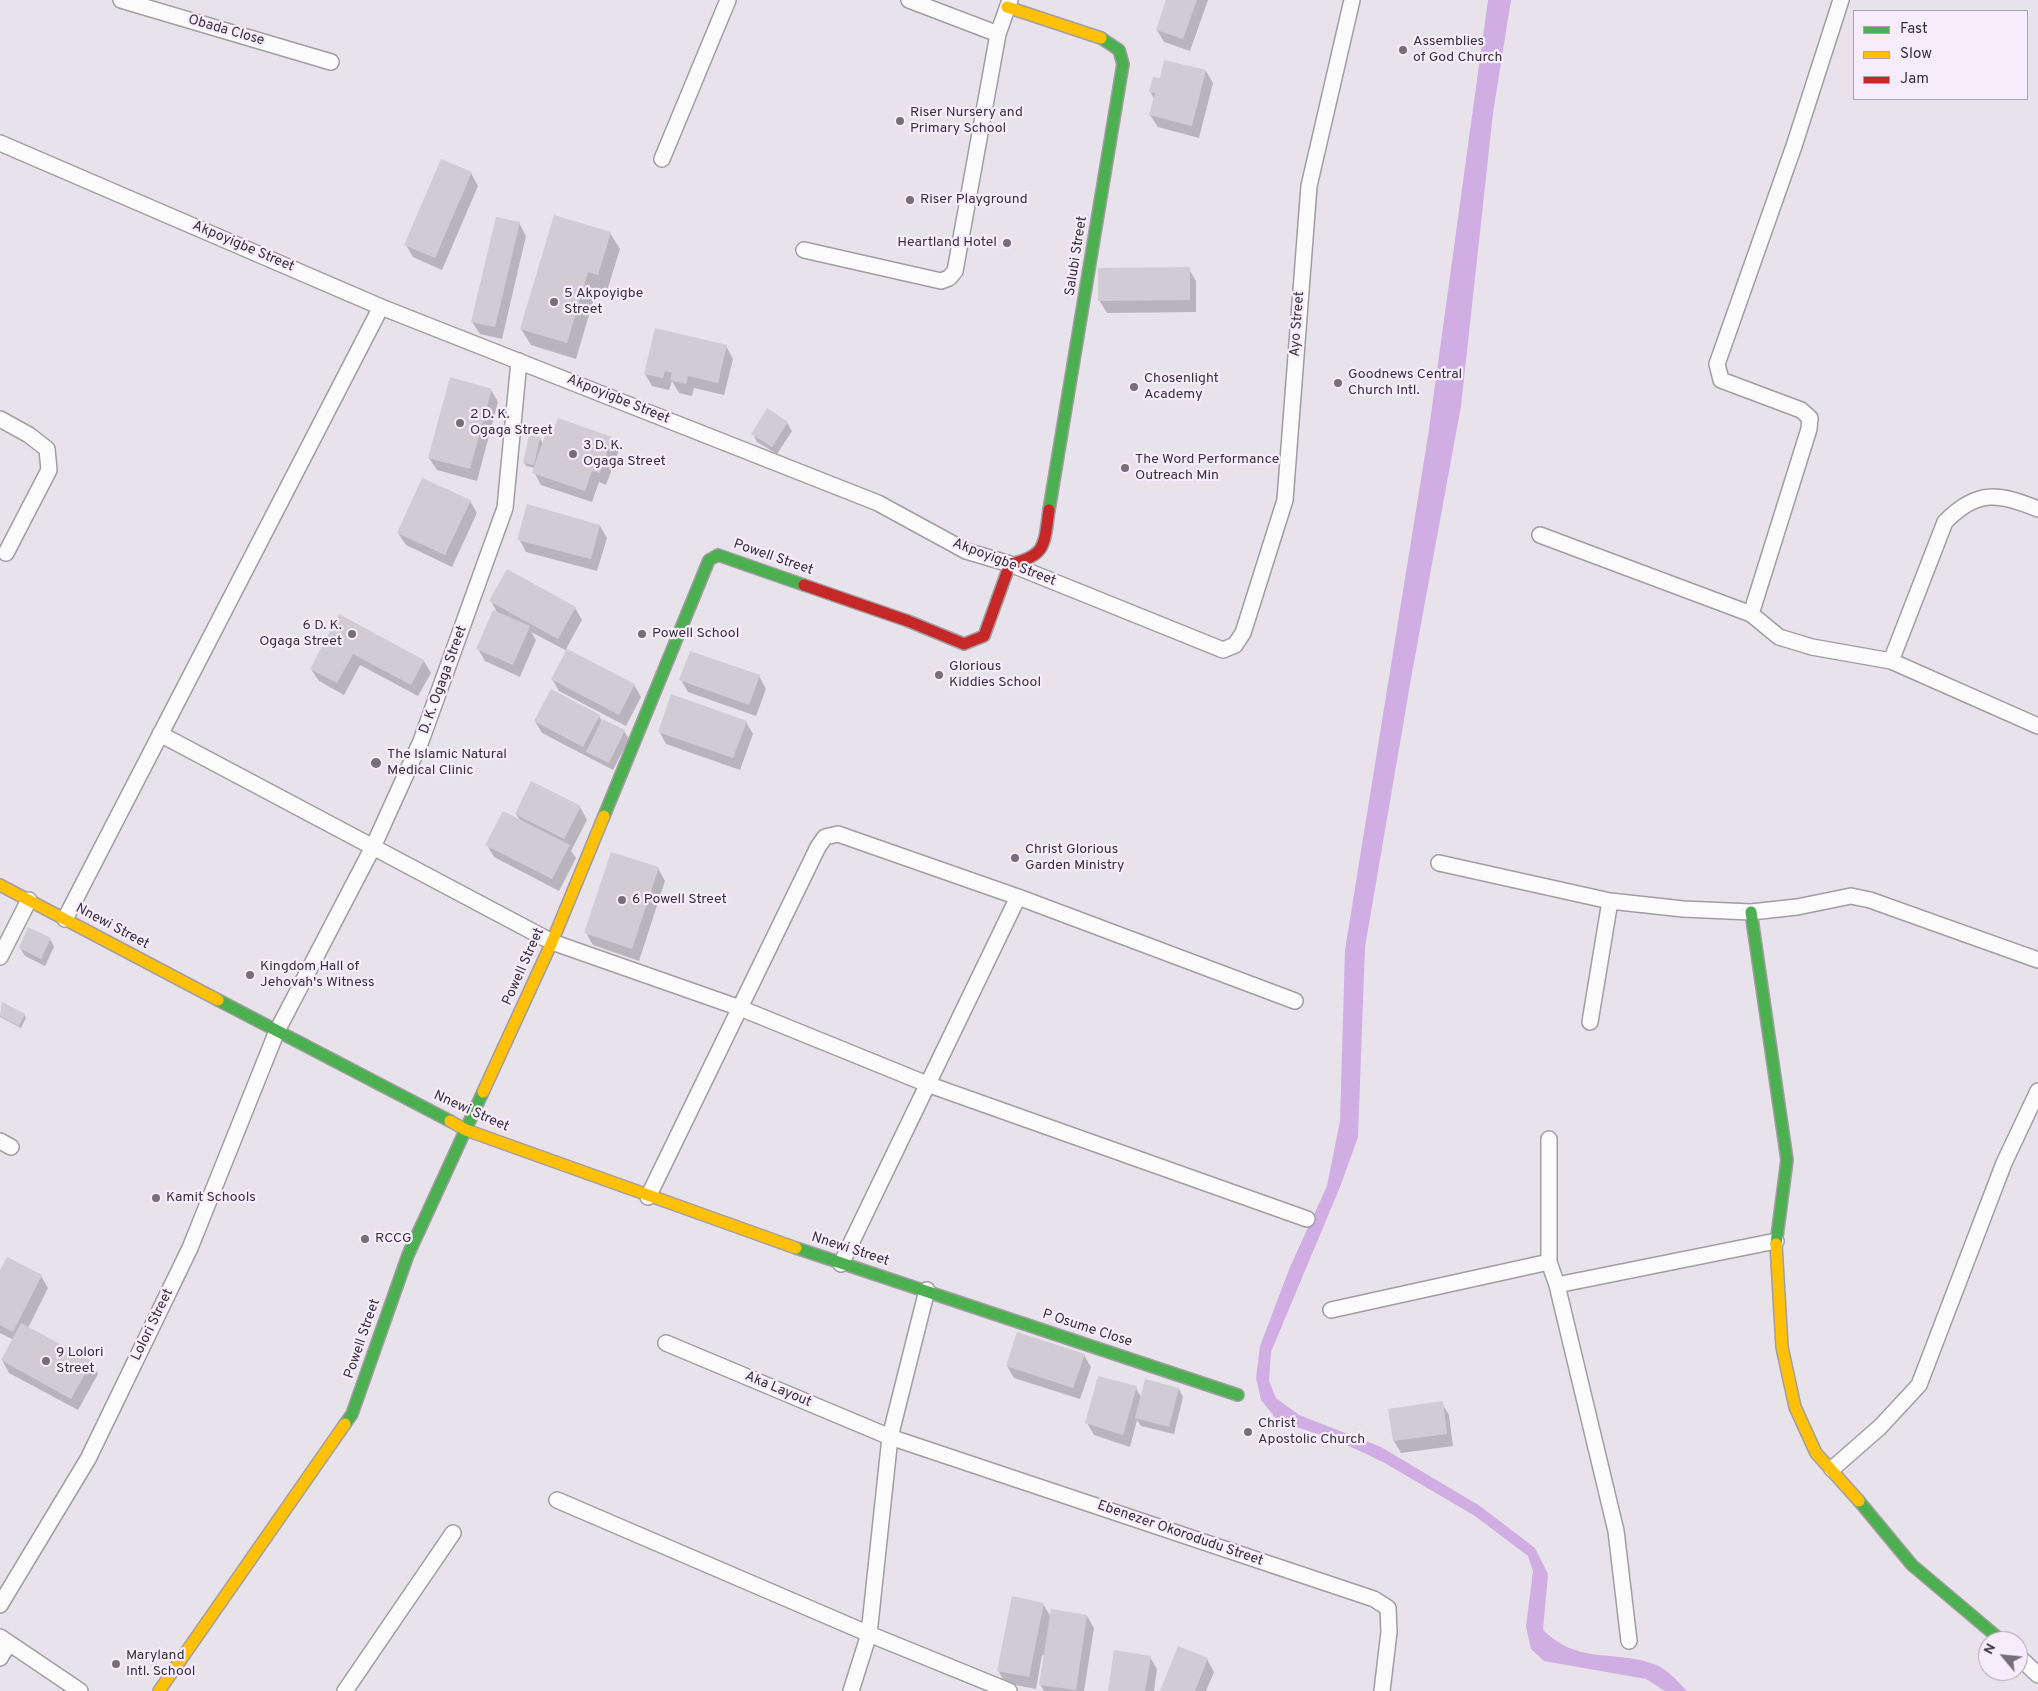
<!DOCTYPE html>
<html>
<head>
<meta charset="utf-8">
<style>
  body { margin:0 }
  #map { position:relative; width:2038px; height:1691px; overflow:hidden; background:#e8e2eb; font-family:Overpass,sans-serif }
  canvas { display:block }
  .legend { position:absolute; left:1853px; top:10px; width:175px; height:90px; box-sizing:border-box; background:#f6ecfc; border:1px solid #aaa2ae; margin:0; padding:6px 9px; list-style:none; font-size:15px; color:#37333a }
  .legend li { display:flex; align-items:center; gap:10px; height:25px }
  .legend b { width:25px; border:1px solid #aaa2ae }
  .north { position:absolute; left:1978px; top:1631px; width:50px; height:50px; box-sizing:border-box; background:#f6ecfc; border:1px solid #aaa2ae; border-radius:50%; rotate:298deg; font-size:14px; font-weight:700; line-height:20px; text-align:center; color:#37333a }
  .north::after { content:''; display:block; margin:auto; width:18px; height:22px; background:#757078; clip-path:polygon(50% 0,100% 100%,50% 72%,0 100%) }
</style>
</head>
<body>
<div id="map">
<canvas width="2038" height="1691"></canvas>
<ul class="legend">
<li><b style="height:6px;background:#4caf50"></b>Fast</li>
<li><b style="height:6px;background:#ffc107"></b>Slow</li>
<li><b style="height:6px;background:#c62828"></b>Jam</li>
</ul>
<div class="north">N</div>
</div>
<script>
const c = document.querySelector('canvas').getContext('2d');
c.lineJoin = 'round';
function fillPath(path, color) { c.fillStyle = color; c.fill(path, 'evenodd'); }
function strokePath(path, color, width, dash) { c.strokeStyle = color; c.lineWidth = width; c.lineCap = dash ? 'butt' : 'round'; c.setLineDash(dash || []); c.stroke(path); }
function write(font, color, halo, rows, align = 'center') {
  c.font = font + ' Overpass,sans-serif'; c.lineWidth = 4.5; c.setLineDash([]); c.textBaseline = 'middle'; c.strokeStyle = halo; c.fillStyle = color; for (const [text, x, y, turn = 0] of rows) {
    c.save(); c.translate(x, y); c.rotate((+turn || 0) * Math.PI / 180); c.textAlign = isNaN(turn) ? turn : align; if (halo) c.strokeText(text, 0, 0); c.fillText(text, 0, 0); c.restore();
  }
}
const water = new Path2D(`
  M1488,0H1511L1493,113L1461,406L1412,673L1365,947L1358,1137L1340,1187L1271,1352L1269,1381L1276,1398L1299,1415L1381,1447L1480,1506L1535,1548L1548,1574L1543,1630C1578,1664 1609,1650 1651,1663C1666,1667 1676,1680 1687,1691H1665L1646,1679L1544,1661L1531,1649L1526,1627L1533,1571L1528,1556L1475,1516L1383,1462L1336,1440L1278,1421L1261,1400L1256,1378L1260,1346L1290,1267L1327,1186L1340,1121L1345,950L1428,436Z`);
const shadow = new Path2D(`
  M1168,0H1208L1190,51L1164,42L1157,30Z
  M1206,71L1213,83L1199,138L1158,127L1150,115L1154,99L1150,91L1161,80Z
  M471,173L478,186L442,270L413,257L406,245Z
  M519,223L526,236L502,339L480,334L472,322Z
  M610,233L620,249L607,291L597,288L576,359L531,345L521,329Z
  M1189,269L1196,281V312L1107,313L1099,300Z
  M726,346L733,359L724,395L694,388L692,396L679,393L672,381L669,390L652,386L645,374Z
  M491,390L498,402L477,481L437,470L429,458Z
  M787,423L792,431L777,454L757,442L753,434Z
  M540,438L543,444L611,438L619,450L606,485L599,482L592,502L541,485L534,472L535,468L526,466L524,462Z
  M470,501L477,513L452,567L406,545L398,533Z
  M600,526L607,538L597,571L526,552L519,539Z
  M491,601L575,608L582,620L566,649L634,685L641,697L626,726L559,691L552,679L567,651L531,632L536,640L520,677L485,661L478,649L498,614Z
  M340,616L424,661L431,673L418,696L360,665L344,695L319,681L311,669Z
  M759,676L766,689L756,716L688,692L681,680Z
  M599,716L602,722L624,731L629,739L613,770L542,733L535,721Z
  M746,722L753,734L740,770L666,744L659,731Z
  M580,807L587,820L571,851L576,858L559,891L494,857L487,845L520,820L516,814Z
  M658,868L665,881L639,961L593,945L586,933Z
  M50,939L54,947L45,966L25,956L20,948Z
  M3,1003L24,1015L26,1018L21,1028L0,1017Z
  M0,1273L41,1276L48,1288L28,1328L91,1362L98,1374L78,1410L9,1373L2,1360L14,1340L0,1333Z
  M1084,1355L1091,1367L1080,1399L1014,1378L1007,1366Z
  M1136,1388L1141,1397L1179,1389L1183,1397L1174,1434L1141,1426L1137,1420L1130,1447L1094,1435L1087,1423Z
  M1442,1403L1449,1415L1453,1446L1401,1453L1394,1441Z
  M1043,1604L1051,1617L1087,1616L1094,1628L1084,1691H1044L1040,1684L1045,1656L1042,1655L1036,1689L1005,1683L998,1670Z
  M1150,1657L1157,1669L1154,1691H1109Z
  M1207,1659L1214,1672L1206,1691H1161Z`);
const building = new Path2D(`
  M1166,0H1197L1183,39L1156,30Z
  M1164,60L1206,70L1192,126L1149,115L1155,93L1149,92L1153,77L1160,78Z
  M441,159L472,172L435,258L404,245Z
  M554,215L611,232L598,275L588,272L567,343L520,329Z
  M496,217L520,222L495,327L471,322Z
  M1190,267V300L1098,301V268Z
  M655,328L727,345L718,383L688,376L686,384L670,380L672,373L665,371L663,378L644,374Z
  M450,377L492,389L470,469L428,458Z
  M767,408L788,422L772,447L751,434Z
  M558,418L612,437L600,473L592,471L585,491L532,473L547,430L553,432Z
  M529,435L540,437L534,465L523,463Z
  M422,478L471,500L445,555L397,533Z
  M527,504L600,525L591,559L517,540Z
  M507,569L576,607L558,639L489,601Z
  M493,610L530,626L513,665L476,649Z
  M339,614L424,660L411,685L353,654L337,683L310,669Z
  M567,649L635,684L619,715L551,679Z
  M690,651L760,675L749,705L679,680Z
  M551,689L600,715L583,747L534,721Z
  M671,694L747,721L733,758L658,732Z
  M602,719L625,730L609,763L586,752Z
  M531,781L581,806L564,839L515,814Z
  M503,811L570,845L552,879L485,845Z
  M611,852L659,867L632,949L584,933Z
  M28,927L51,938L41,959L19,948Z
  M2,1002L25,1014L19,1026L0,1016Z
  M7,1257L42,1275L13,1332L0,1325V1270Z
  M21,1323L92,1361L71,1399L1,1360Z
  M1017,1332L1085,1354L1073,1388L1006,1366Z
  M1098,1376L1137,1386L1123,1435L1085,1423Z
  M1145,1379L1179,1388L1169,1427L1135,1418Z
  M1443,1401L1447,1434L1393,1441L1388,1409Z
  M1012,1596L1044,1603L1029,1677L997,1671Z
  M1051,1609L1087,1615L1076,1690L1039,1685Z
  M1178,1646L1208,1658L1195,1691H1160Z
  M1114,1650L1151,1656L1145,1691H1108Z`);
const street = new Path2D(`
  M121,0L331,62
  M909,0L998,34
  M0,143L381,307L878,503L966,551L1010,564L1223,650L1235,645L1243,633L1285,500L1309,186L1352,0
  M662,159L728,0
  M804,250L941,281L949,278L955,271L998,34L1010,0
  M0,419L29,435L47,449L49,470L6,553
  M1540,535L1751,614L1779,637L1812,647L1891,661L2038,726
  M1751,614L1809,429L1810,418L1801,410L1721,380L1717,364L1794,146L1841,0
  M1891,661L1945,522C1977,489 1999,493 2038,509
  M160,734L552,942L740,1008L927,1084L1307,1219
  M1439,863L1610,901L1683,909L1751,912L1797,907L1851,896L1870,900L2038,960
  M65,919L381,307
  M0,957L29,900
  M1590,1022L1610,901
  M1549,1139V1262L1557,1285L1616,1531L1629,1641
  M0,1141L11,1147
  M648,1197L818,847L825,837L838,834L1018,897L1295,1001
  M841,1264L1018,897
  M1557,1285L1776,1241
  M1331,1310L1549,1262
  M666,1343L890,1437L1374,1599L1388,1608L1389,1632L1382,1691
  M1832,1469L1880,1427L1919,1385L2004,1163L2038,1091
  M557,1500L869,1634L1009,1691
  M0,1605L88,1459L190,1248L277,1031L373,847L421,741L505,508L519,361
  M0,1637L80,1691
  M2018,1656L2038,1675
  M0,1658L9,1643
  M345,1691L453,1533
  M851,1691L869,1634L890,1437L927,1290`);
const fast = new Path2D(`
  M1049,510L1123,64L1119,50L1101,38
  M604,816L709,560L718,555L804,585
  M1751,912L1787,1160L1776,1244
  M218,1000L450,1121
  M796,1248L1238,1395
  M345,1424L352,1414L408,1255L483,1092
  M1859,1501L1912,1565L2002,1641`);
const slow = new Path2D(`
  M1007,7L1101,38
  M0,885L218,1000
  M483,1092L552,942L604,816
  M450,1121L466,1130L796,1248
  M1776,1244L1782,1347L1795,1407L1816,1453L1859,1501
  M159,1691L345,1424`);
const jam = new Path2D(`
  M804,585L908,621L964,644L984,636L1010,564C1047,556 1044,544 1049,510`);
const markers = [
  [1403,50,5,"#757078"],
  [900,121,5,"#757078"],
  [910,200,5,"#757078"],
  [1007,243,5,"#757078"],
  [554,302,5,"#757078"],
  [1338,383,5,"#757078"],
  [1134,387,5,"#757078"],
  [460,423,5,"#757078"],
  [573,454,5,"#757078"],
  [1125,468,5,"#757078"],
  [352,634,5,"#757078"],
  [642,634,5,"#757078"],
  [939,675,5,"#757078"],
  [376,763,6,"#757078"],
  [1015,858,5,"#757078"],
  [622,900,5,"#757078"],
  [250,975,5,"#757078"],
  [156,1198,5,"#757078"],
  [365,1239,5,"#757078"],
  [46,1361,5,"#757078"],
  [1248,1432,5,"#757078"],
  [116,1664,5,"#757078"]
];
const streetNames = [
  ["Obada Close",226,31,16],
  ["Akpoyigbe Street",243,247,23],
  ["Salubi Street",1077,256,-81],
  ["Ayo Street",1298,324,-86],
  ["Akpoyigbe Street",618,400,22],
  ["Powell Street",773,558,19],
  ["Akpoyigbe Street",1004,563,21],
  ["D. K. Ogaga Street",444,680,-70],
  ["Nnewi Street",112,927,28],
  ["Powell Street",524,967,-66],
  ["Nnewi Street",471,1112,24],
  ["Nnewi Street",850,1250,18],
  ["Lolori Street",153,1325,-64],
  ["P Osume Close",1087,1329,18],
  ["Powell Street",363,1339,-71],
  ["Aka Layout",778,1390,23],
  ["Ebenezer Okorodudu Street",1180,1534,19]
];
const poiNames = [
  ["Assemblies",1413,42],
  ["of God Church",1413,58],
  ["Riser Nursery and",910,113],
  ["Primary School",910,129],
  ["Riser Playground",920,200],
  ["Heartland Hotel",997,243,"right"],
  ["5 Akpoyigbe",564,294],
  ["Street",564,310],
  ["Goodnews Central",1348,375],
  ["Church Intl.",1348,391],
  ["Chosenlight",1144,379],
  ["Academy",1144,395],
  ["2 D. K.",470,415],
  ["Ogaga Street",470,431],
  ["3 D. K.",583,446],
  ["Ogaga Street",583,462],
  ["The Word Performance",1135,460],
  ["Outreach Min",1135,476],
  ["6 D. K.",342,626,"right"],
  ["Ogaga Street",342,642,"right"],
  ["Powell School",652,634],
  ["Glorious",949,667],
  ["Kiddies School",949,683],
  ["The Islamic Natural",387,755],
  ["Medical Clinic",387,771],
  ["Christ Glorious",1025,850],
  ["Garden Ministry",1025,866],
  ["6 Powell Street",632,900],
  ["Kingdom Hall of",260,967],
  ["Jehovah's Witness",260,983],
  ["Kamit Schools",166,1198],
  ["RCCG",375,1239],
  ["9 Lolori",56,1353],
  ["Street",56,1369],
  ["Christ",1258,1424],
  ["Apostolic Church",1258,1440],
  ["Maryland",126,1656],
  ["Intl. School",126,1672]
];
fillPath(water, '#d0aee3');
fillPath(shadow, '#0003');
fillPath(building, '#d1ccd3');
strokePath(street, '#a19da3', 18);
strokePath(fast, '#a19da3', 14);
strokePath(slow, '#a19da3', 14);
strokePath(jam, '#a19da3', 14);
strokePath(street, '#fcfbfc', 15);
strokePath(fast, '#4caf50', 11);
strokePath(slow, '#ffc107', 11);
strokePath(jam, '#c62828', 11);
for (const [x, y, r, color] of markers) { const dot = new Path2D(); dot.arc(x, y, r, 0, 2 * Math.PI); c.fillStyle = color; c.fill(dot); strokePath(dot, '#f6ecfc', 2); }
write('14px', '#37333a', '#f6ecfc', streetNames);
write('14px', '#37333a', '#f6ecfc', poiNames, 'left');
</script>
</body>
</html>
